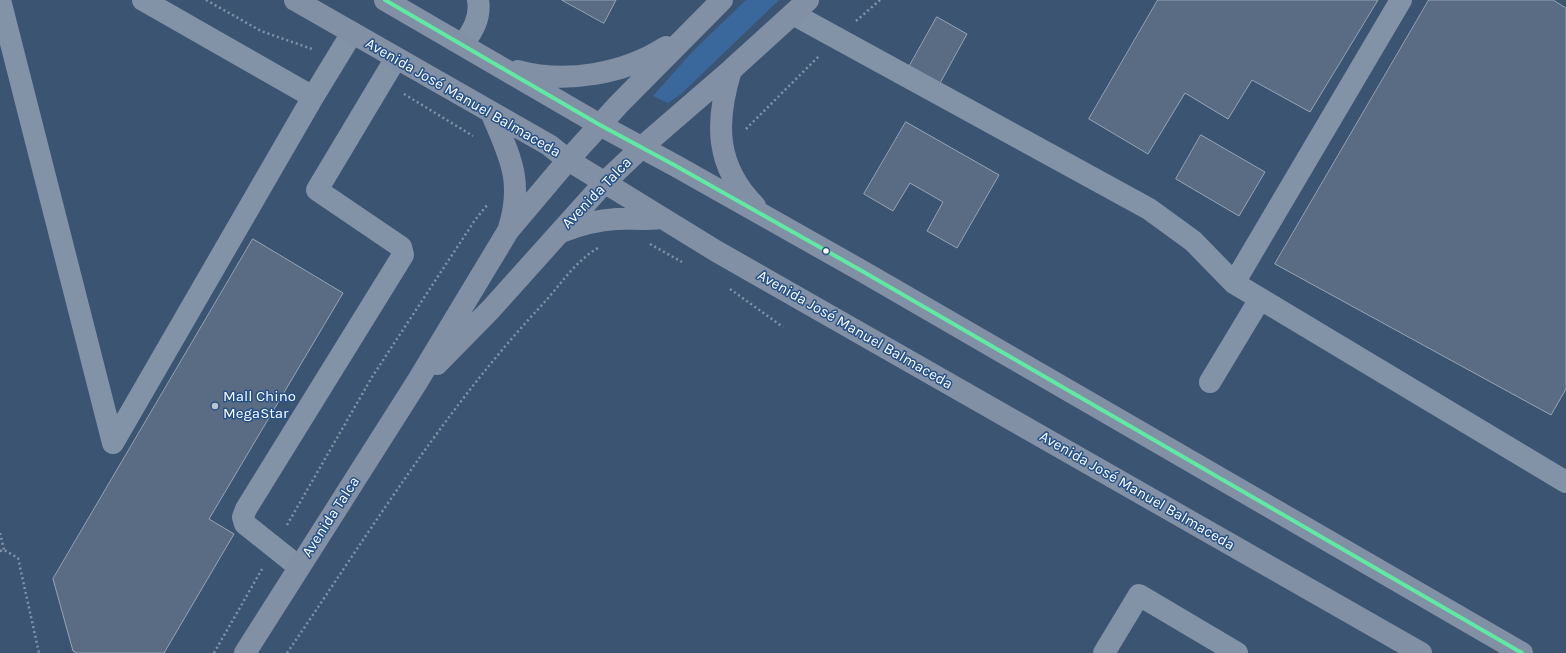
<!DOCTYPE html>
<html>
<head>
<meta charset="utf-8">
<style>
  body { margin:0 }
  canvas { display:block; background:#3b5472 }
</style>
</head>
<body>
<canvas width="1566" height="653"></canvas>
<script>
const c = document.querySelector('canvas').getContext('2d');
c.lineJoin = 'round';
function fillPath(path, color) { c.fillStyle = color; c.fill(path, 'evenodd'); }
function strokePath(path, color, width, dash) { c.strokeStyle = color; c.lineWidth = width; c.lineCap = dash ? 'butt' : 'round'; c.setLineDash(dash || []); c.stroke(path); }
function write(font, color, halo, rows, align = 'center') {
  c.font = font + ' Karla,sans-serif'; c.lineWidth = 3; c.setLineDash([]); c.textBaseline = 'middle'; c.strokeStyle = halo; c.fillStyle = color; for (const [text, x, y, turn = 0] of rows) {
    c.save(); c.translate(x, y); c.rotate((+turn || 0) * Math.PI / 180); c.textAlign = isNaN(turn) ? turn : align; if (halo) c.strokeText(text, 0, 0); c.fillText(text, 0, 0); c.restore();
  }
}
const green = new Path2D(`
  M746,0H779L681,94L668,103L653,96L692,52Z`);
const building = new Path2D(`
  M562,0H616L604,23Z
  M1158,0H1378L1310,112L1252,80L1228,119L1185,93L1148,154L1089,119Z
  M1429,0H1553L1566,8V389L1551,415L1275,264Z
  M937,17L967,34L939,85L909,67Z
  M906,122L999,175L957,248L927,231L943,202L910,183L893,211L864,194Z
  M1201,135L1265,172L1239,216L1176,179Z
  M253,239L343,293L209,519L234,534L164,653H77L73,651L53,579Z`);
const path = new Path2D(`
  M206,0L261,31L312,49
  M856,21L880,0
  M404,94L473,136
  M746,129L819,56
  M650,244L682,262
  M730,289L783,327
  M287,525L372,377L475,220L488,204
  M0,533L4,550
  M0,551L4,550L18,558L39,653
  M214,653L262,569
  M287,653C368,535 443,411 541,306C559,287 575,261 598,248`);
const minor = new Path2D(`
  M0,0L113,443L313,97L352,33
  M143,0L313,97
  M793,14L1149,209L1193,241L1234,283L1566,482
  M463,44C473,31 481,17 478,0
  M1234,283L1401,0
  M1210,382L1260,299
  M299,567L245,524L243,517L246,509L403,255L401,247L317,190L396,58
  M1104,653L1139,595L1237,653`);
const major = new Path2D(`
  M295,0L549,145L568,160L716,251L1421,653
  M385,0L600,125L676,166L862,271L1522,653
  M731,70C715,122 715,166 755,206
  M518,71C566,84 624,74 666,47
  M491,112C509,155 524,180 509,228
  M561,232C579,225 597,220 616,219C631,218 645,220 660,218
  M437,364L491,309L605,182L642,147L731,70L808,0
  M245,653L417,382L508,231L568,160L619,104L722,0`);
const bus1 = new Path2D(`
  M385,0L600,125L676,166L862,271L1522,653`);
const markers = [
  [826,251,3.5,"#fff"],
  [215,406,4,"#bac3ce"]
];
const streetNames = [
  ["Avenida José Manuel Balmaceda",463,98,30],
  ["Avenida Talca",597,193,-46],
  ["Avenida José Manuel Balmaceda",855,330,30],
  ["Avenida José Manuel Balmaceda",1137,491,30],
  ["Avenida Talca",331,517,-57]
];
const poiNames = [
  ["Mall Chino",223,397],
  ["MegaStar",223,414]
];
fillPath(green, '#3a689d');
fillPath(building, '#596c84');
strokePath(building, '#96a4b5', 1);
strokePath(path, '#8293a7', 2.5, [2, 3]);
strokePath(minor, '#8293a7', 22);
strokePath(major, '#8190a5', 22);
strokePath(bus1, '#60e9a3', 4);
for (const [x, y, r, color] of markers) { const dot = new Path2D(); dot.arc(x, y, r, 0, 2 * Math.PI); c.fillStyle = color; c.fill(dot); strokePath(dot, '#255188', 1.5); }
write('15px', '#fff', '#255188', streetNames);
write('15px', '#fff', '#255188', poiNames, 'left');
</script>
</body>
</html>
